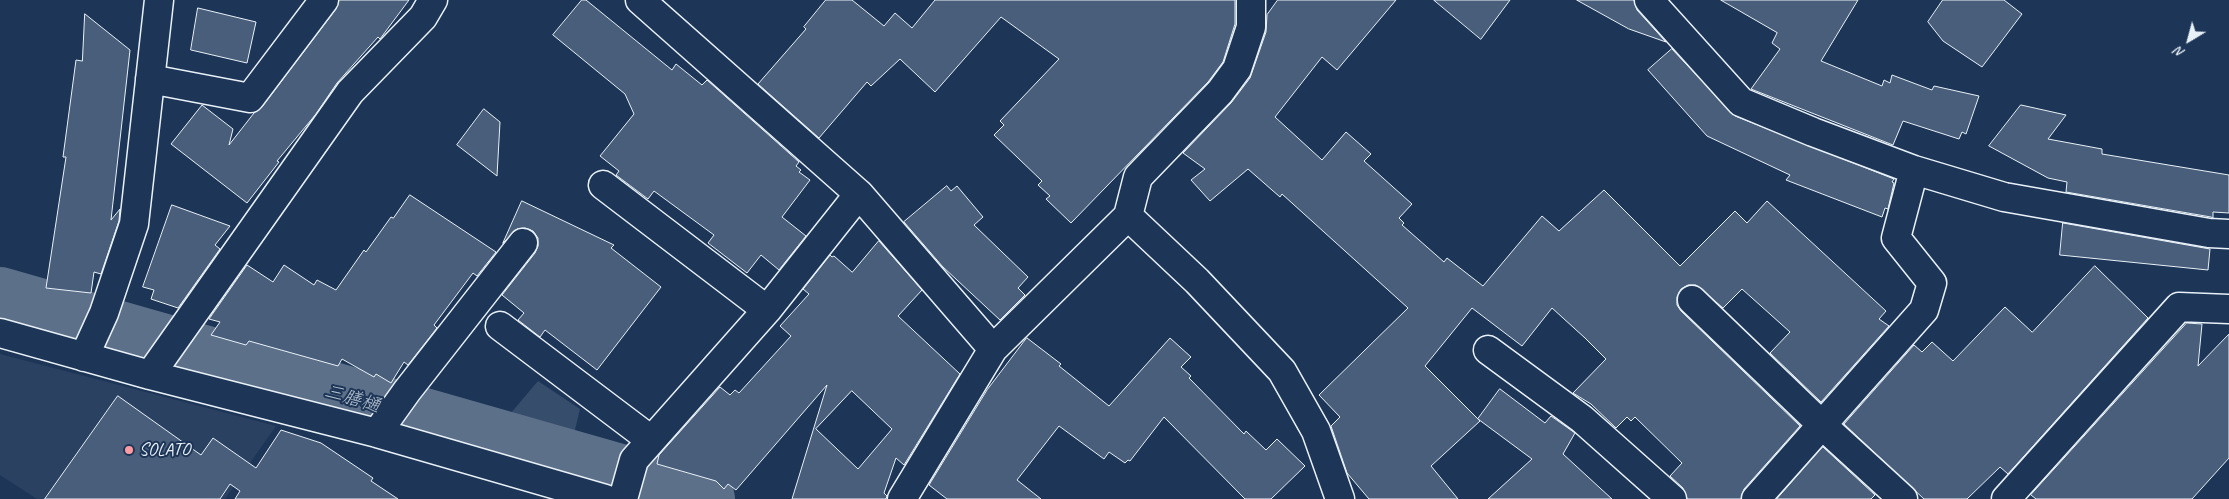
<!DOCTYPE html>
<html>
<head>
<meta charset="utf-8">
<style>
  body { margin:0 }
  #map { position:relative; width:2229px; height:499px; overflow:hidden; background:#1d3557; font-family:Caveat,sans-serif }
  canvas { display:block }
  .north { position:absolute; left:2164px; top:15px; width:50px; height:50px; -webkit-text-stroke:4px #1d3557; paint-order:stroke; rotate:217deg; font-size:14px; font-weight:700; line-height:20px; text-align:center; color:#e8f1f8 }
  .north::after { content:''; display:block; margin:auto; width:18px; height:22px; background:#e8f1f8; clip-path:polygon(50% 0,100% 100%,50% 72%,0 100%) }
</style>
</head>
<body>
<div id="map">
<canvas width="2229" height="499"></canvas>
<div class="north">N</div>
</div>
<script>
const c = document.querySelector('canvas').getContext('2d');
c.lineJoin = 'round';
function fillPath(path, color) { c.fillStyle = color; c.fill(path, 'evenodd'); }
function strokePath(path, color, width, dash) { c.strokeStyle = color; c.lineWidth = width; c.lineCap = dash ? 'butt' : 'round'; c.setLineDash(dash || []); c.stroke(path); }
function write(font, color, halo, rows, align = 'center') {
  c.font = font + ' Caveat,"Klee One",sans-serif'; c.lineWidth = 4; c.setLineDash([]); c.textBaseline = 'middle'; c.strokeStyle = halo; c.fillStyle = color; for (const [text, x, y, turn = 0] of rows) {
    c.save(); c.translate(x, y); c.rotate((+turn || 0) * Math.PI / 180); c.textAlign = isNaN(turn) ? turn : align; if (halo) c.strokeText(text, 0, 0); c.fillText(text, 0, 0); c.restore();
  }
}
const built = new Path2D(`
  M0,354L276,426L225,499H37L0,475Z`);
const green = new Path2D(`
  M538,381L580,409L573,438L505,420Z`);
const river = new Path2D(`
  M0,298L704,499`);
const building = new Path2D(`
  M339,0H409L380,39L378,37L337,83L316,114L277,161L279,162L247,203L171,144L202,105L233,129L229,145L254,113L262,107L336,9Z
  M582,0H586L672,70L676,64L702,85L707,80L799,162L796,166L801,170L799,172L810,180L782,217L806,236L779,270L761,255L747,273L708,243L714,235L654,191L648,199L616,175L619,171L600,156L634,114L625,94L553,35Z
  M826,0H852L884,26L895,13L912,28L935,0H1235V24L1223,62L1208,82L1071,223L1046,199L1050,196L1038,185L1042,181L994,135L1004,125L1000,121L1059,59L1001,17L935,92L900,59L871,86L867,82L819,138L758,84L806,29L804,27Z
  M1278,0H1396L1337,70L1322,57L1275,117L1322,160L1346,132L1371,154L1364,161L1412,204L1399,218L1404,223L1402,225L1444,262L1447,258L1483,286L1542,216L1559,231L1604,190L1680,266L1735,211L1747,223L1767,201L1886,311L1879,319L1889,326L1821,402L1770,353L1790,332L1742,289L1723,308L1696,285H1688L1681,289L1677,297V305L1681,311L1800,426L1744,489L1741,499H1687L1683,488L1670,476L1682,463L1635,417L1631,421L1627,417L1616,428L1591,404L1573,393L1606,359L1585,338L1552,308L1522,346L1472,308L1425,366L1480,421L1431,466L1458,499H1369L1347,473L1331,426L1340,417L1319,395L1408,308L1282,194L1280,197L1248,169L1210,201L1191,180L1205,169L1183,153L1231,103L1250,78L1266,32L1267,15Z
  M1434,0H1510L1481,39Z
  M1577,0H1634L1637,10L1666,42L1629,29Z
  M1721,0H1858L1821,61L1882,86L1884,80L1890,83L1892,75L1932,90L1934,86L1979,96L1966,134L1962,132L1959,139L1903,121L1893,145L1751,89L1780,49L1772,43L1777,33Z
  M1943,0H2004L2022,14L1982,67L1943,41L1928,22Z
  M198,8L256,22L247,63L191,50Z
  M85,14L130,50L111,220L120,209L119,221L101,274L94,272L91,293L46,288L66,157H63L76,60L82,61Z
  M1672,49L1735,116L1894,179L1892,182L1894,183L1888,209L1885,208L1882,217L1786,180L1790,175L1707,136L1648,70Z
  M2021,105L2066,115L2048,139L2102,149V154L2229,175V213L2213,212V218L2211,217L2066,192L2067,182L2048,178L1989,146Z
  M484,109L500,122L497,176L457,145Z
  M947,186L951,191L957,186L983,217L974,225L1028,277L1018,288L1025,295L1000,320L943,267L904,222Z
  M410,195L496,252L477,276L473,273L434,325L437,328L408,365L404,362L391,383L376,374L374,377L342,359L338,366L249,341L246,345L211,335L220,322L209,319L247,265L273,282L284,265L314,285L317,280L336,290L364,250L366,252L391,217L393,218Z
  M522,201L614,245L611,248L661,287L597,370L545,330L540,337L518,320L524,313L502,295L535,253L538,246V238L533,231L525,228L517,229L503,243Z
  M172,205L230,226L215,245L220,249L178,308L151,299L154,290L143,287Z
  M2063,223L2210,249L2208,270L2060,255Z
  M879,241L922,290L898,316L960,374L904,465L896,458L884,493L887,496L886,499H792L827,385L736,490L728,484L724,489L716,481L657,464L659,455L720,387L730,395L735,390L739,393L791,336L780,326L809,294L803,289L830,255L832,257L834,256L852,272ZM852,391L892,429L858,469L816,429Z
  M2095,266L2148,318L2008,474L2000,467L1967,499H1924L1844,424L1914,345L1922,352L1932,342L1953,361L2005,307L2032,332Z
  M2187,323L2202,324L2198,366L2229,334V458L2192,499H2036L2031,495Z
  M1027,338L1061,364L1059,366L1109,406L1170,338L1191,357L1181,367L1191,376L1189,378L1244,434L1246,431L1266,450L1277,439L1305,466L1271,499H1245L1164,417L1130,461L1128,460L1125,463L1109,452L1104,459L1059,426L1017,480L1041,499H947L929,485L987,390Z
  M1500,389L1545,423L1551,416L1575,433L1563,454L1612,499H1488L1532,459L1478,419Z
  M118,396L201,455L213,438L256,468L281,430L321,443L373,478L371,481L398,499H235L240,491L230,484L220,499H45Z
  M1823,447L1875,495L1871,499H1777Z`);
const minor = new Path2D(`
  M640,0L859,194L993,349
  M1251,0V27L1237,69L1220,92L1138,177L1128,216L1197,281L1282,371L1316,431L1340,499
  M1649,0L1741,102L1813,132L1914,170L2004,197L2209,233L2229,234
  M150,79L250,98L324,0
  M603,185L767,310
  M1692,300L1822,425L1903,499
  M500,326L651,440
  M0,333L150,375L377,433L605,499
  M1488,350L1582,419L1672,499
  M84,357L104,313L134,224L159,0
  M150,375L350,92L423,17L433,0
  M377,433L407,391L523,243
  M623,499L634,460L767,310L859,194
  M902,499L993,349L1128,216
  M1756,499L1924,310L1932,283L1896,238L1914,170
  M2006,499L2179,307L2229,309`);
const markers = [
  [129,450,5,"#ff9aa2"]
];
const poiNames = [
  ["SOLATO",139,450]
];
const waterNames = [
  ["三膳樋",352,399,16]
];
fillPath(built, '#2a4162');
fillPath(green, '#374d6c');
strokePath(river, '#5d7089', 62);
fillPath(building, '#495e7a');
strokePath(building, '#e8f1f8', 1);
strokePath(minor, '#e8f1f8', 31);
strokePath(minor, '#1d3557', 28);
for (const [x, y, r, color] of markers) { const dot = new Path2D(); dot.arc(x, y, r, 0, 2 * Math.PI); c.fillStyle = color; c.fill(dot); strokePath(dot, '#1d3557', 2); }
write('18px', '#e8f1f8', '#1d3557', poiNames, 'left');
write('italic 19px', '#b7c4d1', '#1d3557', waterNames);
</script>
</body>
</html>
